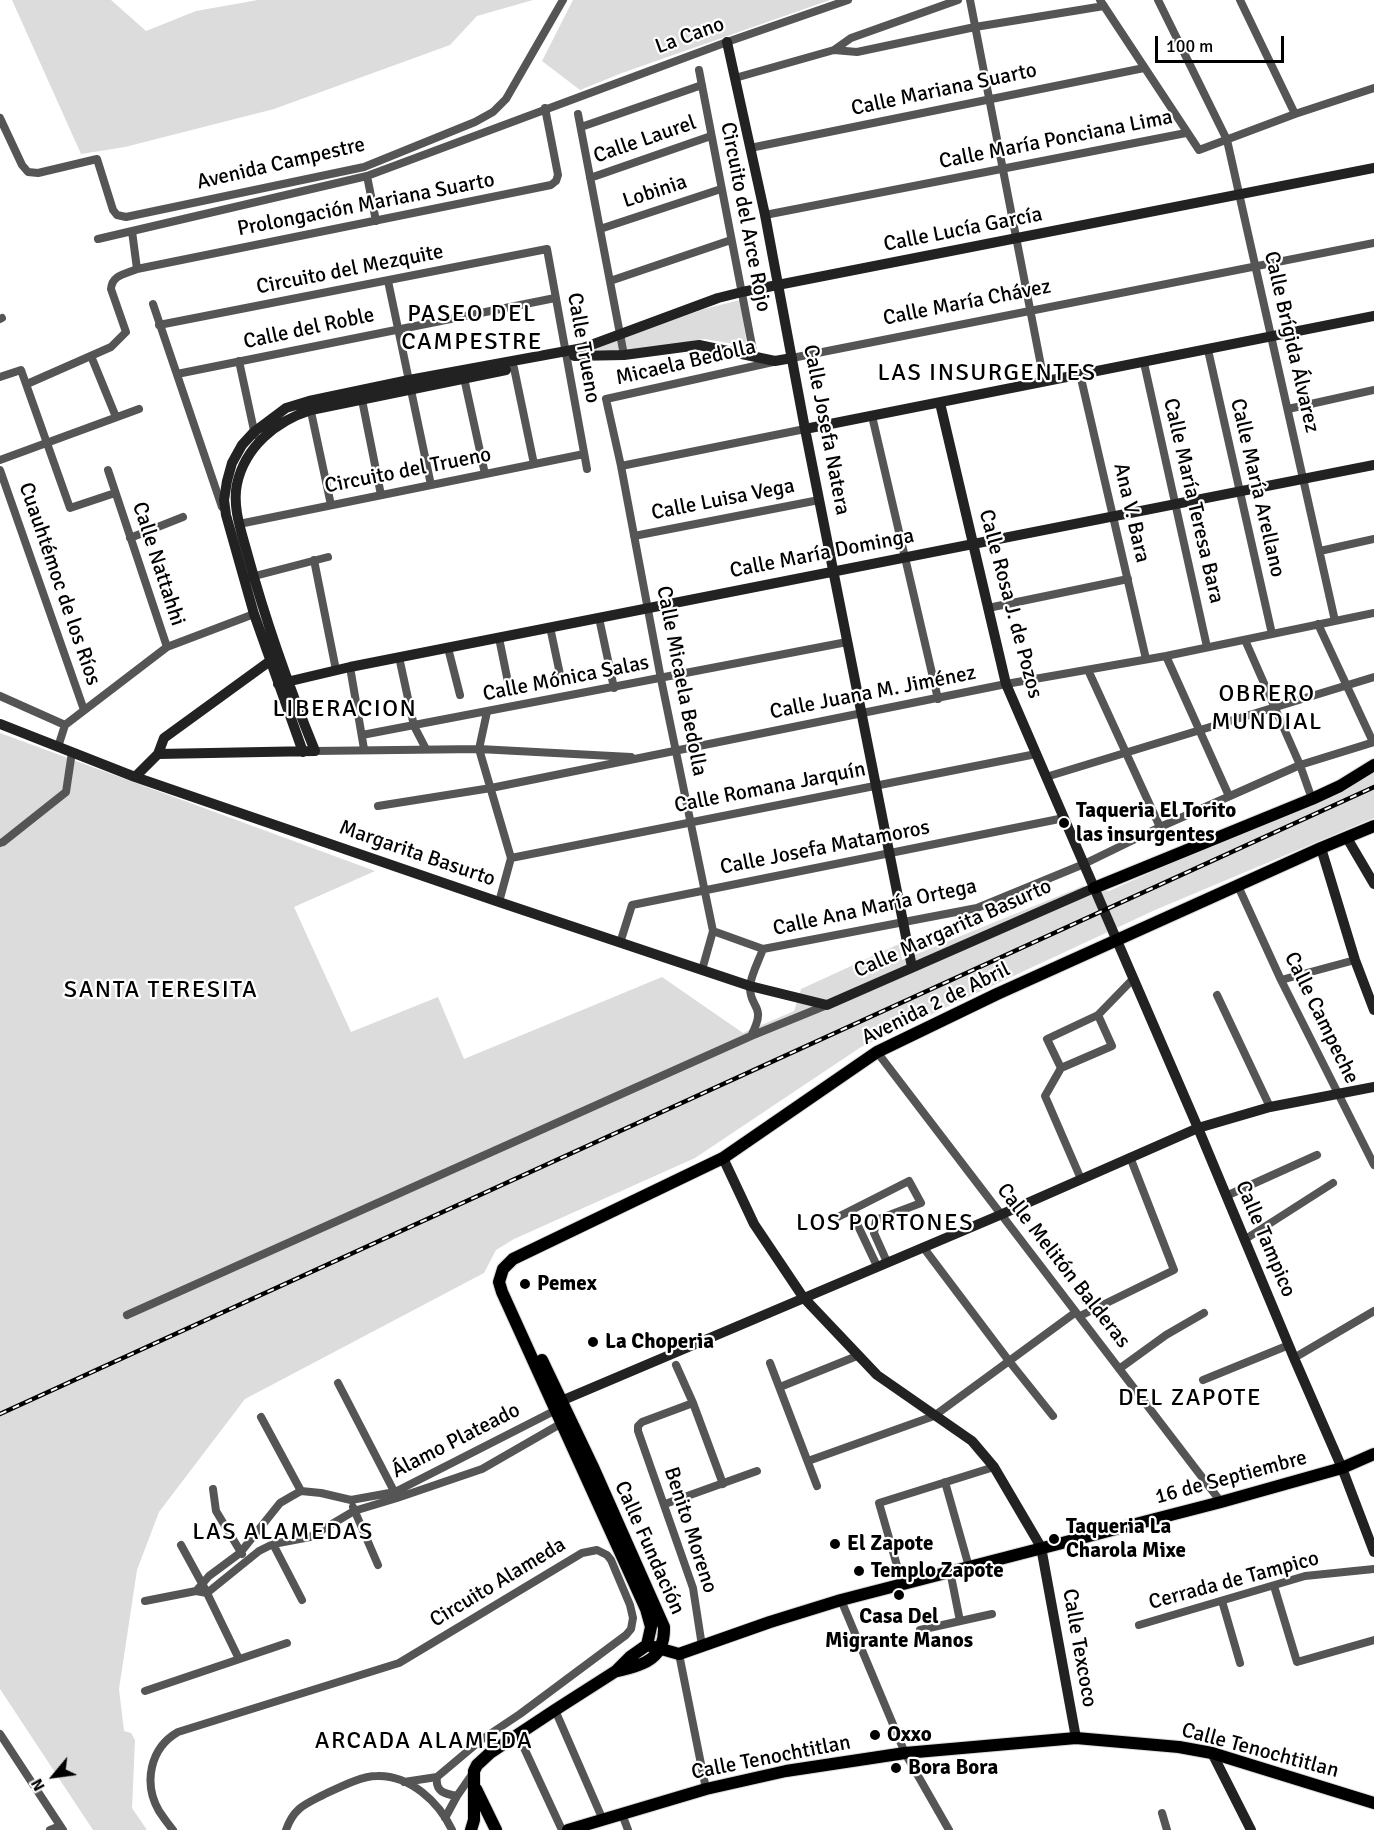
<!DOCTYPE html>
<html>
<head>
<meta charset="utf-8">
<style>
  body { margin:0 }
  #map { position:relative; width:1374px; height:1830px; overflow:hidden; background:#fff; font-family:Signika,sans-serif }
  canvas { display:block }
  .north { position:absolute; left:24px; top:1746px; width:60px; height:60px; -webkit-text-stroke:4px #fff; paint-order:stroke; rotate:241deg; font-size:16px; font-weight:700; line-height:24px; text-align:center; color:#000 }
  .north::after { content:''; display:block; margin:auto; width:21px; height:27px; background:#000; clip-path:polygon(50% 0,100% 100%,50% 72%,0 100%) }
  .scale { position:absolute; left:1155px; top:36px; width:129px; height:27px; box-sizing:border-box; border:3px solid #000; border-top:0; padding-left:8px; font-size:18px; line-height:21px; white-space:nowrap; color:#000; -webkit-text-stroke:4px #fff; paint-order:stroke }
</style>
</head>
<body>
<div id="map">
<canvas width="1374" height="1830"></canvas>
<div class="north">N</div>
<div class="scale">100 m</div>
</div>
<script>
const c = document.querySelector('canvas').getContext('2d');
c.lineJoin = 'round';
function fillPath(path, color) { c.fillStyle = color; c.fill(path, 'evenodd'); }
function strokePath(path, color, width, dash) { c.strokeStyle = color; c.lineWidth = width; c.lineCap = dash ? 'butt' : 'round'; c.setLineDash(dash || []); c.stroke(path); }
function write(font, color, halo, rows, align = 'center') {
  c.font = font + ' Signika,sans-serif'; c.lineWidth = 4.5; c.setLineDash([]); c.textBaseline = 'middle'; c.strokeStyle = halo; c.fillStyle = color; for (const [text, x, y, turn = 0] of rows) {
    c.save(); c.translate(x, y); c.rotate((+turn || 0) * Math.PI / 180); c.textAlign = isNaN(turn) ? turn : align; if (halo) c.strokeText(text, 0, 0); c.fillText(text, 0, 0); c.restore();
  }
}
const green = new Path2D(`
  M12,0H111L146,31L196,11L258,0H533L477,16L450,45L274,109L125,147L81,154Z
  M573,0H830L622,73L580,90L542,61Z
  M740,300L747,346L704,339L633,352L590,350L704,309Z
  M0,733L375,871L294,907L351,1032L438,997L464,1059L662,977L743,1033L794,1011L801,989L899,944L902,960L1083,886L1109,891L1374,773V818L1155,910L861,1047L695,1158L514,1239L496,1250L484,1273L245,1399L159,1512L137,1570L119,1689L124,1731L131,1733L135,1740L132,1808L147,1830H93L0,1689Z`);
const street = new Path2D(`
  M970,0L1044,381
  M1100,0L1199,150L1295,114L1374,88
  M1158,0L1227,140L1335,621
  M1240,0L1295,114
  M834,50L857,52L975,27L1104,6
  M699,70L754,356
  M735,78L834,50L851,38L958,0
  M578,114L624,355
  M0,118L22,165L28,172L38,173L97,159L113,210L117,215L126,217L364,167L475,122L493,112L506,99L563,0
  M581,127L702,85
  M750,148L1144,68
  M367,176L376,221
  M590,178L711,136
  M765,215L1186,133
  M600,229L721,189
  M132,231L137,269
  M98,239L367,176L727,42L848,0
  M388,281L431,485
  M610,281L731,240
  M153,304L222,507
  M0,319L2,318
  M159,325L547,249L587,469
  M1208,350L1272,634
  M91,356L116,417
  M792,358L1374,243
  M239,361L255,435
  M1144,363L1207,647
  M514,368L534,464
  M177,374L555,298
  M1080,374L1146,659
  M0,377L21,370L70,508L115,493
  M464,378L485,474
  M27,384L111,347L126,332L111,289C112,275 125,274 137,269L551,185L556,181L558,175L545,108
  M362,400L381,495
  M310,407L331,505
  M1288,409L1374,390
  M872,416L938,699
  M0,460L139,409
  M621,466L805,429
  M0,470L84,710
  M108,470L167,647
  M239,524L584,454
  M634,536L819,500
  M130,538L183,517
  M1320,551L1374,539
  M314,560L336,670
  M251,577L328,557
  M988,608L1128,579
  M599,618L614,688
  M1318,624L1373,742
  M550,627L561,679
  M499,638L510,692
  M1245,640L1300,765L1312,799
  M448,648L460,695
  M1166,656L1229,796
  M399,657L414,726L426,749
  M350,667L364,749
  M1088,670L1160,827
  M0,696L65,725
  M487,712L479,749L511,858L499,902
  M362,735L847,642
  M58,747L65,725L167,647L254,614
  M315,751L479,749L631,757
  M1046,777L1374,677
  M378,806L491,788L1006,684L1166,656L1374,613
  M0,843L3,842L66,792L72,752
  M511,858L1036,754
  M1238,886L1281,980L1374,1165
  M713,931L763,949L977,908L1084,864L1160,827L1300,765L1374,742
  M620,943L632,905L1064,818
  M702,970L713,931L661,679L621,466L606,399L773,362
  M1281,980L1355,960
  M1217,995L1270,1107
  M751,1036C768,1003 749,1010 750,986C751,975 759,960 763,949
  M877,1052L1221,1502
  M1061,1068L1047,1039L1098,1015L1134,978
  M1081,1179L1045,1096L1061,1068L1112,1046L1098,1015
  M1226,1196L1317,1155
  M851,1211L877,1266
  M832,1220L909,1181L921,1203L876,1220L874,1233L887,1262
  M1244,1240L1333,1183
  M923,1247L1009,1361L1053,1416
  M127,1315L751,1036L827,1005
  M1080,1316L1174,1270L1130,1157
  M1294,1358L1374,1311
  M770,1363L817,1486
  M676,1365L693,1403L723,1484
  M1119,1369L1166,1335L1204,1313
  M1203,1380L1289,1345
  M338,1383L397,1497
  M780,1387L857,1356
  M693,1403L642,1422L638,1426V1431L693,1588L702,1646
  M261,1417L301,1491
  M808,1461L934,1416L1076,1312
  M945,1482L969,1567
  M213,1489L216,1511L242,1554
  M665,1504L757,1471
  M353,1507L378,1565
  M273,1544L302,1600
  M181,1545L204,1587L239,1659
  M950,1571L960,1621
  M902,1583L879,1503L994,1467
  M1274,1586L1297,1662L1374,1640
  M196,1591L209,1576L240,1553L280,1503L292,1496L301,1491L321,1493L351,1500L395,1492L556,1410
  M841,1600L905,1753L949,1830
  M145,1601L196,1591L207,1593L259,1551L273,1544L310,1537L354,1511L397,1498L482,1469L562,1423
  M1222,1601L1240,1663
  M1139,1625L1305,1576L1374,1569
  M920,1630L992,1614
  M679,1654L706,1789
  M145,1691L287,1643
  M555,1710L603,1820
  M0,1734L63,1830
  M518,1735L562,1830
  M437,1777C435,1792 445,1794 457,1796L473,1773
  M1162,1813L1167,1830
  M622,1814L628,1830
  M445,1818L457,1796
  M50,1830L60,1826
  M173,1830C168,1824 163,1817 159,1811C143,1783 150,1748 178,1732L399,1663L582,1553L597,1550L607,1555L611,1560L630,1605L633,1618L631,1629L626,1635L520,1714L481,1740L437,1777L404,1782
  M286,1830C294,1807 306,1804 325,1794C340,1787 361,1776 377,1776C410,1775 439,1802 452,1830`);
const secondary = new Path2D(`
  M727,42L765,215L805,429L912,967
  M574,356L624,355L699,345L775,361L792,358
  M940,403L1006,684L1198,1128L1294,1358L1342,1468L1374,1552
  M805,429L1374,316
  M278,684L350,667L1374,465
  M0,724L135,777L499,902L750,986L827,1005L1094,888
  M303,752L254,614L226,515L224,500L227,481L232,463L242,445L254,432L286,408L309,401L409,380L583,348L718,298L742,292L1374,168
  M158,754L164,738L270,661
  M135,777L158,754L315,751C289,687 266,622 248,556C242,533 232,508 237,484C245,447 276,421 311,410L506,370
  M1347,838L1374,884
  M1321,848L1355,960L1374,1010
  M723,1158L754,1224L803,1297L877,1375L972,1441L994,1467L1041,1547L1076,1738
  M561,1401L1000,1215L1198,1128L1270,1107L1374,1087
  M1212,1753L1251,1830`);
const primary = new Path2D(`
  M1094,888L1312,799L1340,786L1374,765
  M542,1360L593,1467L664,1627C665,1658 645,1665 618,1671
  M647,1645L679,1654L770,1622L841,1600L1221,1502L1342,1468L1374,1454
  M476,1789L496,1830
  M471,1830L474,1820V1771L477,1765L490,1753L555,1710L616,1671L630,1657L647,1645L651,1627L646,1609L502,1292L499,1282L503,1269L513,1259L723,1158L877,1052L997,994L1321,848L1374,826
  M568,1830L706,1789L786,1771L905,1753L1076,1738L1179,1747L1212,1753L1374,1803`);
const rail = new Path2D(`
  M0,1414L1374,787`);
const markers = [
  [1064,823,6,"#000"],
  [525,1284,6,"#000"],
  [593,1342,6,"#000"],
  [1054,1539,6,"#000"],
  [835,1544,6,"#000"],
  [859,1571,6,"#000"],
  [899,1595,6,"#000"],
  [875,1735,6,"#000"],
  [896,1768,6,"#000"]
];
const streetNames = [
  ["La Cano",690,36,-20],
  ["Calle Mariana Suarto",944,90,-12],
  ["Calle Laurel",645,140,-19],
  ["Calle María Ponciana Lima",1056,140,-11],
  ["Avenida Campestre",281,164,-13],
  ["Lobinia",655,192,-18],
  ["Prolongación Mariana Suarto",366,205,-11],
  ["Circuito del Arce Rojo",745,217,79],
  ["Calle Lucía García",963,230,-11],
  ["Circuito del Mezquite",350,270,-11],
  ["Calle María Chávez",967,303,-11],
  ["Calle del Roble",309,329,-12],
  ["Calle Brígida Álvarez",1291,342,77],
  ["Calle Trueno",583,348,80],
  ["Micaela Bedolla",686,363,-13],
  ["Calle Josefa Natera",826,430,79],
  ["Circuito del Trueno",408,471,-11],
  ["Calle María Arellano",1257,488,77],
  ["Calle Luisa Vega",723,500,-11],
  ["Calle María Teresa Bara",1193,501,77],
  ["Ana V. Bara",1131,513,77],
  ["Calle María Dominga",822,554,-11],
  ["Calle Nattahhi",158,564,72],
  ["Cuauhtémoc de los Ríos",59,584,71],
  ["Calle Rosa J. de Pozos",1010,604,75],
  ["Calle Mónica Salas",566,679,-11],
  ["Calle Micaela Bedolla",681,681,79],
  ["Calle Juana M. Jiménez",873,693,-11],
  ["Calle Romana Jarquín",770,788,-11],
  ["Calle Josefa Matamoros",825,848,-11],
  ["Margarita Basurto",417,854,19],
  ["Calle Ana María Ortega",875,908,-12],
  ["Calle Margarita Basurto",953,929,-24],
  ["Avenida 2 de Abril",936,1004,-26],
  ["Calle Campeche",1321,1018,64],
  ["Calle Tampico",1265,1239,67],
  ["Calle Melitón Balderas",1063,1266,52],
  ["Álamo Plateado",456,1441,-27],
  ["16 de Septiembre",1231,1478,-15],
  ["Benito Moreno",690,1530,72],
  ["Calle Fundación",649,1548,66],
  ["Cerrada de Tampico",1234,1581,-15],
  ["Circuito Alameda",498,1583,-31],
  ["Calle Texcoco",1079,1648,80],
  ["Calle Tenochtitlan",1260,1751,15],
  ["Calle Tenochtitlan",771,1758,-11]
];
const poiNames = [
  ["Taqueria El Torito",1076,811],
  ["las insurgentes",1076,835],
  ["Pemex",537,1284],
  ["La Choperia",605,1342],
  ["Taqueria La",1066,1527],
  ["Charola Mixe",1066,1551],
  ["El Zapote",847,1544],
  ["Templo Zapote",871,1571],
  ["Casa Del",899,1617,"center"],
  ["Migrante Manos",899,1641,"center"],
  ["Oxxo",887,1735],
  ["Bora Bora",908,1768]
];
const quarterNames = [
  ["PASEO DEL",472,315],
  ["CAMPESTRE",472,343],
  ["LAS INSURGENTES",987,374],
  ["OBRERO",1267,695],
  ["MUNDIAL",1267,723],
  ["LIBERACION",345,710],
  ["SANTA TERESITA",161,991],
  ["LOS PORTONES",885,1224],
  ["DEL ZAPOTE",1190,1399],
  ["LAS ALAMEDAS",283,1533],
  ["ARCADA ALAMEDA",424,1742]
];
fillPath(green, '#dcdcdc');
strokePath(primary, '#dbdbdb', 14);
strokePath(street, '#555', 8);
strokePath(secondary, '#222', 10);
strokePath(primary, '#000', 12);
strokePath(rail, '#000', 4.5);
strokePath(rail, '#fff', 2, [7]);
for (const [x, y, r, color] of markers) { const dot = new Path2D(); dot.arc(x, y, r, 0, 2 * Math.PI); c.fillStyle = color; c.fill(dot); strokePath(dot, '#fff', 2); }
write('21px', '#000', '#fff', streetNames);
write('bold 21px', '#000', '#fff', poiNames, 'left');
c.letterSpacing = '1.5px';
write('24px', '#000', '#fff', quarterNames);
c.letterSpacing = '0px';
</script>
</body>
</html>
